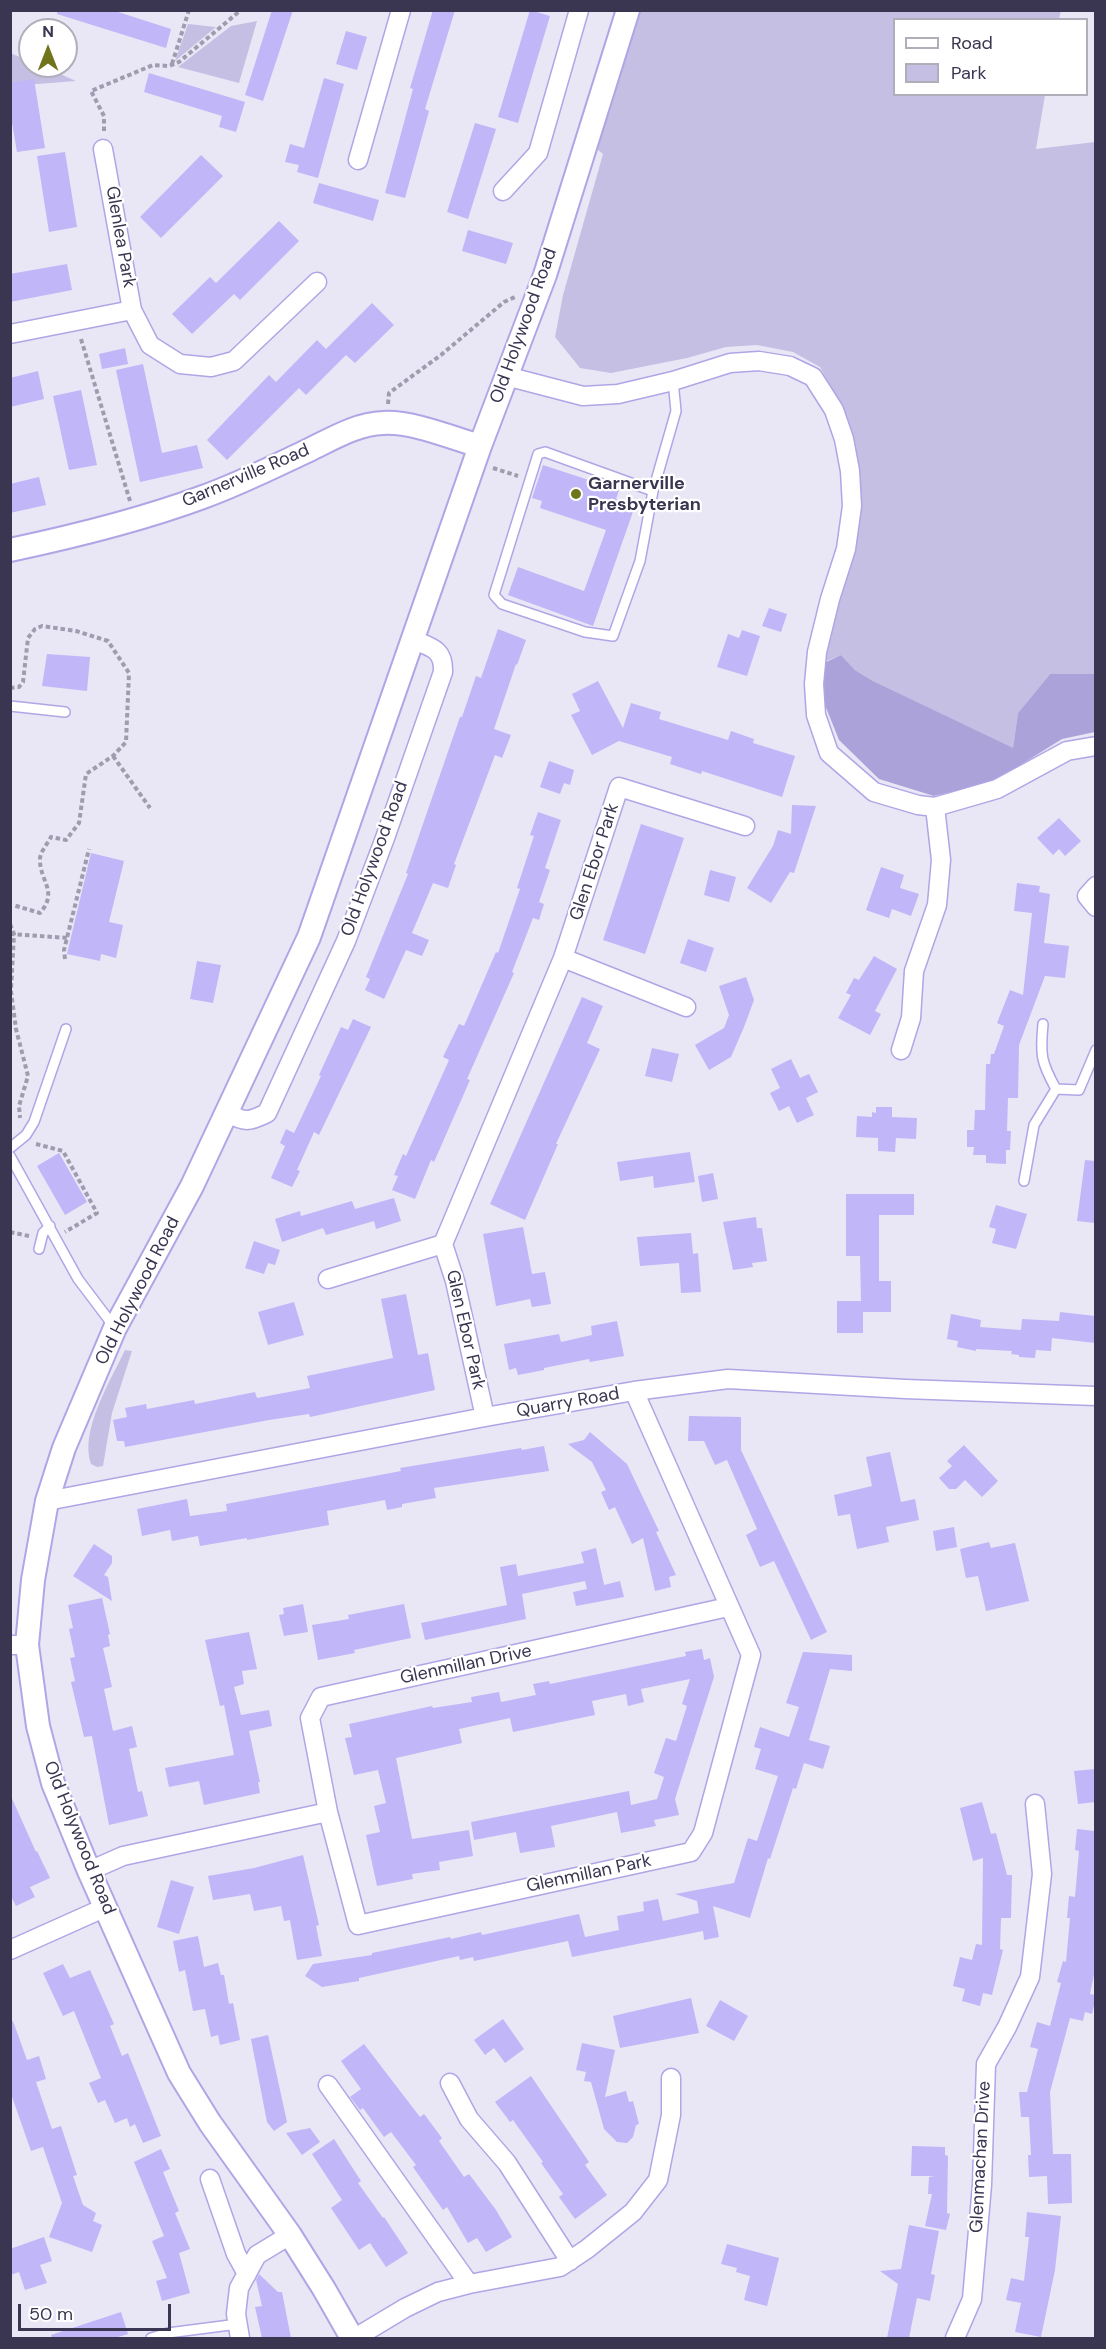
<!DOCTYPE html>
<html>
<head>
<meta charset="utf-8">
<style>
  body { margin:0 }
  #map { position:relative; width:1106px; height:2349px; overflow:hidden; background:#e9e7f5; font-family:"DM Sans",sans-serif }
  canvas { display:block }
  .frame { position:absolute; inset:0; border:12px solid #3a3550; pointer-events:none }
  .legend { position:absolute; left:893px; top:18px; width:195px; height:78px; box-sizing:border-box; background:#fff; border:2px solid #b0aeb9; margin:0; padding:8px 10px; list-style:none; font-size:18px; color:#3a3550 }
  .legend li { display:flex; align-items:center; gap:12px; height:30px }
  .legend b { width:30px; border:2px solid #b0aeb9 }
  .north { position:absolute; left:18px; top:18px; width:60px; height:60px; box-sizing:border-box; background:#fff; border:2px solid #b0aeb9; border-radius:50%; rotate:0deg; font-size:16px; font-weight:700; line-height:24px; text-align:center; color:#3a3550 }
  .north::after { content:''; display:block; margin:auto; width:21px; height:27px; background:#70741b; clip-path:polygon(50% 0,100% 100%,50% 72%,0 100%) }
  .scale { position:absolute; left:18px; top:2304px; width:153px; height:27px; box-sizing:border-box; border:3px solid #3a3550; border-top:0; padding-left:8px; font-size:18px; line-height:21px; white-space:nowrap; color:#3a3550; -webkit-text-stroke:4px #fff; paint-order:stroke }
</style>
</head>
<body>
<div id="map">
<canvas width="1106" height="2349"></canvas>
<div class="frame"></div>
<ul class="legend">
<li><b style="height:8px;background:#fff"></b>Road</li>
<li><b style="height:16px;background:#c5bfe3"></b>Park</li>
</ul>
<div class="north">N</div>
<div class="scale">50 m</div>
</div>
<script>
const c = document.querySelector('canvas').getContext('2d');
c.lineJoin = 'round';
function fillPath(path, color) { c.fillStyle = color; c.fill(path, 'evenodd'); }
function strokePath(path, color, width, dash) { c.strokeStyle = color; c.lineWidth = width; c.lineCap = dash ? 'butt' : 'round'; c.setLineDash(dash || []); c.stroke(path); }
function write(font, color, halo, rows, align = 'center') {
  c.font = font + ' "DM Sans",sans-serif'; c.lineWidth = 4.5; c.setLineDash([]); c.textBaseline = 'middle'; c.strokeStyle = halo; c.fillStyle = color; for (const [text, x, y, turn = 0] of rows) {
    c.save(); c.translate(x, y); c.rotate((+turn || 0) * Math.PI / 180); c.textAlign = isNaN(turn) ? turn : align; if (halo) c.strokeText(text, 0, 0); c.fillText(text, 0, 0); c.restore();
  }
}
const green = new Path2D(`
  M628,11H1061L1059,19L894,20V94L1045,95L1036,149L1095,142V674H1050L1018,713L1013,749L873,681L855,670L841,655L822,663L837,598L856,549L858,505L841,405L820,367L793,352L757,345L726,347L687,358L611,373L580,368L555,337L563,295L603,154L587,141Z
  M257,21L239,83L178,67L231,26Z
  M188,24L216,27L175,61Z
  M10,53L30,61V66H42L76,81L11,86Z
  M125,1350L132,1351L112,1413L103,1466L97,1467L91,1464C79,1431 111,1380 125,1350Z`);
const forest = new Path2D(`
  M841,655L855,670L873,681L1013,748L1018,713L1050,674H1095V732L1062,739L993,782L934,796L879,779L839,740L823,700L822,664Z`);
const building = new Path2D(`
  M57,10H112L171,29L166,48L57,14Z
  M272,10H293L263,101L245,95Z
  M433,10H455L425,109L429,111L405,198L385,193L413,89L410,88Z
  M530,10L550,16L518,123L498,117Z
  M346,31L367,37L357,70L336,64Z
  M149,73L245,102L236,132L219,127L222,116L144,92Z
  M324,78L344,84L318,178L297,172L299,165L285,162L290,144L304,148Z
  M34,79L45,148L17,152L10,111V83Z
  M475,123L496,129L468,219L447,212Z
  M65,152L77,227L49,232L37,156Z
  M201,155L223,176L161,238L140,217Z
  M319,183L379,200L373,221L313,203Z
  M279,221L299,241L240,300L234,294L192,334L172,314L210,277L216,283Z
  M468,230L513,243L506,264L462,251Z
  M67,264L72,290L10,302V274Z
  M372,303L394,325L355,363L346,355L306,395L299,388L227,460L207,440L269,375L276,382L317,340L326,349Z
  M125,348L128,364L102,369L99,354Z
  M143,364L162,453L197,445L203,468L140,482L116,370Z
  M38,371L44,399L10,407V378Z
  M81,390L97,465L69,470L53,396Z
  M543,465L619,490L616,499L635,506L593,626L508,595L518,567L584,591L606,530L540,508L542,501L532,498Z
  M39,477L46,505L10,513V484Z
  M769,608L787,614L781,632L762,626Z
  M498,629L526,640L517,665L516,664L494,729L511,735L502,758L495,755L454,864L456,865L448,888L433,883L412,933L429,940L422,956L406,950L384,999L365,990L370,979L366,977L408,874L406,873L460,717H462L476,676L481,678Z
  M742,630L760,636L747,676L717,667L728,634L739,638Z
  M47,654L90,657L87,691L42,686Z
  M598,681L623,728L631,703L661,712L659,719L728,740L731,731L754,739L753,743L795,756L782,797L702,771L701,774L670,764L672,757L619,741L592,755L571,715L580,711L572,694Z
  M549,761L574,770L570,785L564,783L560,794L540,787Z
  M792,805L816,806L794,873L790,872L771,903L747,888L773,846L778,830L791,834Z
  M538,812L561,820L545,868L550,870L539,902L544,904L539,920L533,918L512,972L514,973L467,1079L470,1080L434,1162L431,1160L415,1199L392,1190L398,1176L394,1175L403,1154L406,1156L449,1060L443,1057L459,1024L464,1026L496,952L498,953L520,889L517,888L534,836L530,835Z
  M1059,818L1081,841L1065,856L1059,849L1053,855L1037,838Z
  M641,824L684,838L645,954L603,940Z
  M91,853L124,861L109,922L123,925L116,958L101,954L100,961L67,954Z
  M881,867L904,875L900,888L919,894L911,916L892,909L889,918L866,910Z
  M710,870L736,877L729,902L704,895Z
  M1017,883L1040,886L1039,892L1050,894L1044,943L1069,946L1065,978L1045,976L1019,1045L1018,1098H1008L1007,1131H1011L1010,1150H1006V1164L986,1163V1155H973L974,1147H967V1130H974L975,1110H985L986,1064H990L991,1054H994L1004,1026L997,1023L1010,990L1023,995L1032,913L1014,911Z
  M688,939L714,948L706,972L680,963Z
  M874,956L897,969L875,1011L881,1014L870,1035L838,1018L851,995L846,993L854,978L859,980Z
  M197,961L221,965L213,1003L190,999Z
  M746,977L754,1000L744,1027L731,1057L709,1070L695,1045L724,1028L729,1015L719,986Z
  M582,997L603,1006L587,1043L600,1049L556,1144H558L525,1220L490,1204Z
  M353,1019L371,1027L319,1135L314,1132L297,1170L300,1171L292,1187L271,1178L285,1146L280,1143L286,1129L294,1133L321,1076L319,1075L341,1027L348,1030Z
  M652,1048L679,1054L672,1082L645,1076Z
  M791,1059L800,1078L809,1074L818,1092L806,1098L814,1115L797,1123L789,1106L779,1111L770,1093L780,1088L771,1069Z
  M876,1107H892V1117L917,1118L916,1139L896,1138L895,1152L878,1151V1138L856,1137L857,1116L872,1117V1112L876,1113Z
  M690,1152L695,1182L654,1188L653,1176L620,1181L617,1162Z
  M59,1153L87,1202L65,1215L37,1166Z
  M1085,1160L1095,1161V1223L1077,1221Z
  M713,1173L718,1199L702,1202L698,1176Z
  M846,1194H914V1215H879V1281H891V1312H863V1333H837V1301H861L860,1256H846Z
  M394,1198L401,1221L376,1229L374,1221L326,1235L323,1228L282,1242L275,1219L300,1211L301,1216L352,1201L355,1209Z
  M996,1205L1027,1214L1016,1249L992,1243L996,1229L989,1227Z
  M756,1217L757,1228H762L767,1261L752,1263L753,1267L733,1270L723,1222Z
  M523,1227L532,1274L545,1272L551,1304L532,1307L530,1299L496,1306L483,1234Z
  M691,1233L693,1254L698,1253L701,1292L681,1293L679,1263L640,1266L637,1237Z
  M254,1241L280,1250L275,1265L268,1263L264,1274L245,1268Z
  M406,1294L418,1355L428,1353L435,1390L310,1417L309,1414L269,1420L125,1447L124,1441H117L113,1420L127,1417L125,1408L146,1404L147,1409L194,1400L195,1404L255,1392L257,1398L310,1388L307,1376L393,1358L381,1299Z
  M294,1302L304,1335L268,1345L258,1312Z
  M1060,1312L1095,1316V1343L1052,1338L1051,1351L1036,1350L1035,1358L1019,1357V1355L1011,1354L1012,1351L976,1349V1351L957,1347L958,1341L947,1339L951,1314L981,1320L980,1327L1021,1330L1022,1319L1059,1321Z
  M617,1321L624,1356L590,1362L589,1359L544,1368V1370L518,1375L516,1368L509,1370L504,1344L559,1334L561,1342L592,1335L591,1326Z
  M689,1416L741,1417V1450L827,1632L811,1640L774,1561L760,1567L746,1535L757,1529L727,1460L715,1465L704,1441H688Z
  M590,1432L627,1464L659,1531L656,1532L676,1575L669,1577L671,1587L655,1591L643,1538L632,1544L615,1507L609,1510L601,1492L606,1490L592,1462L568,1444L584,1440Z
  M964,1445L998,1481L982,1497L965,1480L956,1489H949L939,1478L952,1466L947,1461Z
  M544,1446L549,1471L434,1488L436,1498L402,1504V1507L387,1510L385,1500L327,1511L329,1525L247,1540V1538L200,1546L198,1536L172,1541L170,1530L142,1536L137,1509L187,1499L190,1516L227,1511L226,1504L401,1471L400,1468L521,1448L522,1450Z
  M890,1452L901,1502L915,1499L919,1520L886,1527L889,1542L857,1549L850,1514L838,1516L834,1495L872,1486L866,1457Z
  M954,1527L957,1547L936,1551L933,1531Z
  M989,1542L991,1548L1015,1543L1029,1601L986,1611L978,1576L966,1578L960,1549Z
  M94,1544L112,1556V1563L104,1575L108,1577L112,1601L73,1576Z
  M596,1548L604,1585L620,1581L624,1597L576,1606L573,1592L587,1589L585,1581L522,1594L526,1619L425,1640L421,1623L507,1605L500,1567L516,1564L518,1576L584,1563L581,1552Z
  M102,1598L110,1634L108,1635L110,1646L103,1648L112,1687L104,1689L113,1731L132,1726L137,1747L129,1749L138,1792L142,1791L148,1816L109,1825L92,1736L84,1737L71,1682L75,1681L70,1658L75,1657L69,1629L73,1628L68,1605Z
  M303,1604L308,1632L284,1636L279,1615L284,1614L283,1608Z
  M404,1604L411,1638L354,1650L355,1653L318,1660L312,1625L349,1619L348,1615Z
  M249,1632L257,1669L242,1671L244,1684L234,1687L241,1715L269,1710L272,1726L249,1731L260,1782H258L260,1793L204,1805L199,1781L169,1787L165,1768L234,1755L224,1705L220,1706L205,1640Z
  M702,1649L704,1660L710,1658L714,1677L675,1799L679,1815L654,1820L656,1826L621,1833L617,1812L551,1826L555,1847L520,1853L516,1832L474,1840L471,1822L629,1791L631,1805L657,1799L664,1777L654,1773L666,1738L676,1741L687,1706L682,1704L690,1679L641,1689L644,1702L628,1706L626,1694L592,1701L595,1715L513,1732L510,1718L459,1729L462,1743L396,1758L412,1839L469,1830L473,1856L439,1862L440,1870L412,1874L413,1879L377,1886L366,1835L380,1832L374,1806L386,1803L378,1770L354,1775L345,1738L352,1737L349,1724L432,1706L433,1708L472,1702L471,1697L499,1692L501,1702L536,1695L533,1684L549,1681L550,1684L686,1656L685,1652Z
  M803,1652L852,1655V1671L830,1669L809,1740L830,1746L823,1769L804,1763L796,1789L793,1788L770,1859L768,1858L750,1918L713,1906L719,1937L704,1940L703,1931L572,1957L568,1941L474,1961L473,1957L460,1960L459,1956L359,1978V1981L322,1987L305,1976L313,1964L372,1955V1953L450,1937L451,1939L481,1932L482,1935L579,1914L585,1937L619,1930L617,1916L644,1911L643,1902L658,1899L663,1921L699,1913L697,1901L675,1894L734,1883L748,1838L757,1841L778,1776L755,1769L761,1749L754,1747L760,1727L789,1737L799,1707L786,1703Z
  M1095,1769V1802L1078,1804L1074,1771Z
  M10,1794L36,1852L37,1851L50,1878L30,1887L35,1897L16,1906L10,1894Z
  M982,1802L991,1834L996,1833L1007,1875H1012L1011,1918H1001L1000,1949L1003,1950L992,1995L983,1993L980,2006L962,2001L965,1989L953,1986L960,1957L972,1960L976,1944L982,1945L983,1858L973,1861L960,1808Z
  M1077,1829L1095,1831V1970L1090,1994L1095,1995V2001L1092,2014L1085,2012L1083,2021L1070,2018L1050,2092L1053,2154H1071L1072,2203L1048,2204L1047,2176L1029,2177L1028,2155H1031L1029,2117H1021L1019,2092H1027L1038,2049L1030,2047L1037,2022L1050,2026L1061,1983L1057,1982L1063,1961L1066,1962L1070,1918H1067L1069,1896L1075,1897L1079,1851L1075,1850Z
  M303,1855L319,1925L316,1926L322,1956L297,1960L290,1920L284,1921L281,1906L254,1911L250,1894L213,1900L208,1876L254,1868Z
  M171,1880L194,1887L179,1934L157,1927Z
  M198,1936L204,1967L218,1963L221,1975H224L229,2004L233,2003L240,2040L220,2045L218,2035L211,2037L205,2009L193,2011L185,1970L179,1972L173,1941Z
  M63,1964L70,1978L90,1970L114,2024L110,2026L122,2056L128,2053L161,2136L143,2143L135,2124L130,2127L127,2118L115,2123L105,2100L98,2103L89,2083L101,2078L74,2011L63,2016L43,1973Z
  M691,1998L699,2033L620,2048L613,2016Z
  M720,2000L748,2016L734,2041L706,2026Z
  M503,2019L524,2049L505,2063L494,2048L485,2055L474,2040Z
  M13,2021L27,2060L39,2056L46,2079L36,2082L52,2129L61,2126L77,2175L73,2176L83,2205L96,2213L93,2221L102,2225L92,2252L49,2237L62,2203L43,2147L31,2151L10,2091V2022Z
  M268,2035L287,2122L274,2131L267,2122L251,2039Z
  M582,2043L615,2050L605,2097L626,2091L629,2102L633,2101L639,2124L636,2125L633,2137L627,2143L617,2142L604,2129L591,2082L584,2081L586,2072L576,2070Z
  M364,2044L420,2117L424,2114L442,2138L439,2141L464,2177L469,2174L496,2210L512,2237L486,2252L477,2238L468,2243L447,2207L443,2210L413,2167L416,2165L391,2132L384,2137L363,2108L360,2110L350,2097L361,2089L341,2061Z
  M531,2076L589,2162L585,2165L607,2195L575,2219L559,2197L563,2194L541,2163L543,2162L513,2120L510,2122L495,2102Z
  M310,2128L320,2142L302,2155L286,2133Z
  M334,2139L361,2181L358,2183L383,2218L384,2217L408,2253L386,2267L370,2243L359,2250L331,2208L342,2200L312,2154Z
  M912,2146L945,2147V2155L948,2156L947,2213L950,2214L946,2230L925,2226L932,2194H928L929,2177L935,2176H911Z
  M161,2149L170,2169L163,2172L179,2211L175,2213L190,2249L179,2253L190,2293L162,2301L156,2281L167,2278L152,2241L164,2236L134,2162Z
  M1027,2212L1061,2216L1055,2270L1041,2337L1015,2332L1021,2303L1006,2300L1011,2278L1024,2281L1029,2237H1025Z
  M909,2225L939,2231L931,2274L935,2275L930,2301L917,2298L909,2338H887L898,2284L880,2271L901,2269Z
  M44,2237L52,2261L40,2265L47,2283L25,2290L19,2272L10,2275V2249Z
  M727,2244L779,2258L767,2306L744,2300L750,2276L736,2272L737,2268L721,2264Z
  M259,2274L278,2292H282L291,2338H262L255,2307L262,2306L256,2280Z
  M121,2312L128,2334L115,2338H52L51,2335Z`);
const path = new Path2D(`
  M172,64L189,10
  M104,131V116L91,91L153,65L169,66L179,62L241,10
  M81,339L130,501
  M388,404L389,393L441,355L504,302L515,297
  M493,468L518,476
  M10,688L19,687L23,682L28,638L35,629L42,626L76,631L108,641L129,673L126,742L113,756L86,774L79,823L66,840L51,837C48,843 41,851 40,858C39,881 59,891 40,913L13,905
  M113,756L150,808
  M10,924L14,934L11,991L16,1029L28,1076L19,1106L20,1118
  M10,934L68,938
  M65,959L64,950L89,849
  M36,1144L63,1151L97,1213L65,1232
  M10,1232L29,1236`);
const service = new Path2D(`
  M653,491L545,452L538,454L494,595L502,604L585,632L613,636L640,561L653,491L676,411L673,381
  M10,706L65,712
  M1043,1024C1040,1055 1041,1062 1056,1089L1079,1090L1096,1050
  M10,1148L26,1135L34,1122L66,1029
  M10,1156L78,1279L115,1328
  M1024,1181L1034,1125L1056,1089
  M39,1249L43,1233L50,1226
  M151,2338L168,2333L238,2324`);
const minor = new Path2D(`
  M358,160L401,10
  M503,191L538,153L579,10
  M132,310L150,345L180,364L211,367L234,361L317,282
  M10,334L132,310L103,149
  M506,376L583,396L618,394L673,381L730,363L759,361L790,366L813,377L834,410L844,439L850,471L852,506L846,549L830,599L817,652L814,684L816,715L829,753L874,792L918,805L935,807L997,789L1067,751L1096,746
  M1096,886L1087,896L1096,907
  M563,958L686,1007
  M901,1050L911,1018L914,971L937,905L941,860L935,807
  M227,1112C244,1123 249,1122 267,1113L346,941L385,838L443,672C444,649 431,647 413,640
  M328,1279L443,1244
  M485,1417L455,1281L443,1244L563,958L619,787L745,826
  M47,1501L485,1417L634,1391L728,1379L905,1389L1096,1396
  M10,1645H27
  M328,1812L310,1718L321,1697L728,1607
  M89,1871L123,1856L328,1812L358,1925L691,1852L703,1833L751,1655L634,1391
  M10,1950L106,1907
  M450,2083L469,2119L507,2163L570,2261
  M328,2085L469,2284
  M210,2179L236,2254L247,2274
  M240,2338L236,2314L239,2288L257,2255L290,2235
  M355,2338L405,2308L438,2292L469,2284L560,2267L587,2249L633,2212L658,2180L671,2115V2078
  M955,2338L972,2299L982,2185L986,2064L1007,2027L1030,1977L1042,1874L1035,1804`);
const tertiary = new Path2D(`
  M10,550C76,536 141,520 203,497C239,484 273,467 307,451C332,439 356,424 383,423C412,421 452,438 480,446
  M352,2338L324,2289L290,2235L210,2123L179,2073L89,1871L53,1783L38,1726L27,1645L33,1580L47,1501L64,1448L115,1328L192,1186L309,937L480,446L545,275L628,10`);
const markers = [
  [576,494,6,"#70741b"]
];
const streetNames = [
  ["Glenlea Park",120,237,80],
  ["Old Holywood Road",524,326,-70],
  ["Garnerville Road",246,476,-23],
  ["Old Holywood Road",375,859,-70],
  ["Glen Ebor Park",595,862,-72],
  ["Old Holywood Road",138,1291,-63],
  ["Glen Ebor Park",465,1330,77],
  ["Quarry Road",568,1403,-10],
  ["Glenmillan Drive",466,1665,-12],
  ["Old Holywood Road",79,1838,68],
  ["Glenmillan Park",589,1874,-12],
  ["Glenmachan Drive",981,2157,-87]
];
const poiNames = [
  ["Garnerville",588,484],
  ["Presbyterian",588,505]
];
fillPath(green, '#c5bfe3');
fillPath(forest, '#aca2da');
fillPath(building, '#c1b6f8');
strokePath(service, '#b1a5e6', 12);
strokePath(minor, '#b1a5e6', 21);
strokePath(tertiary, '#b1a5e6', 26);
strokePath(path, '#9f9cb0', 4, [4.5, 3]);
strokePath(service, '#fff', 9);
strokePath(minor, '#fff', 18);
strokePath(tertiary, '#fff', 22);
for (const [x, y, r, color] of markers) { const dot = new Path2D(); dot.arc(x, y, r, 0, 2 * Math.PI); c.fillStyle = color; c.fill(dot); strokePath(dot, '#fff', 2); }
write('18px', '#3a3550', '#fff', streetNames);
write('bold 18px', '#3a3550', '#fff', poiNames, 'left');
</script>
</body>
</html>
